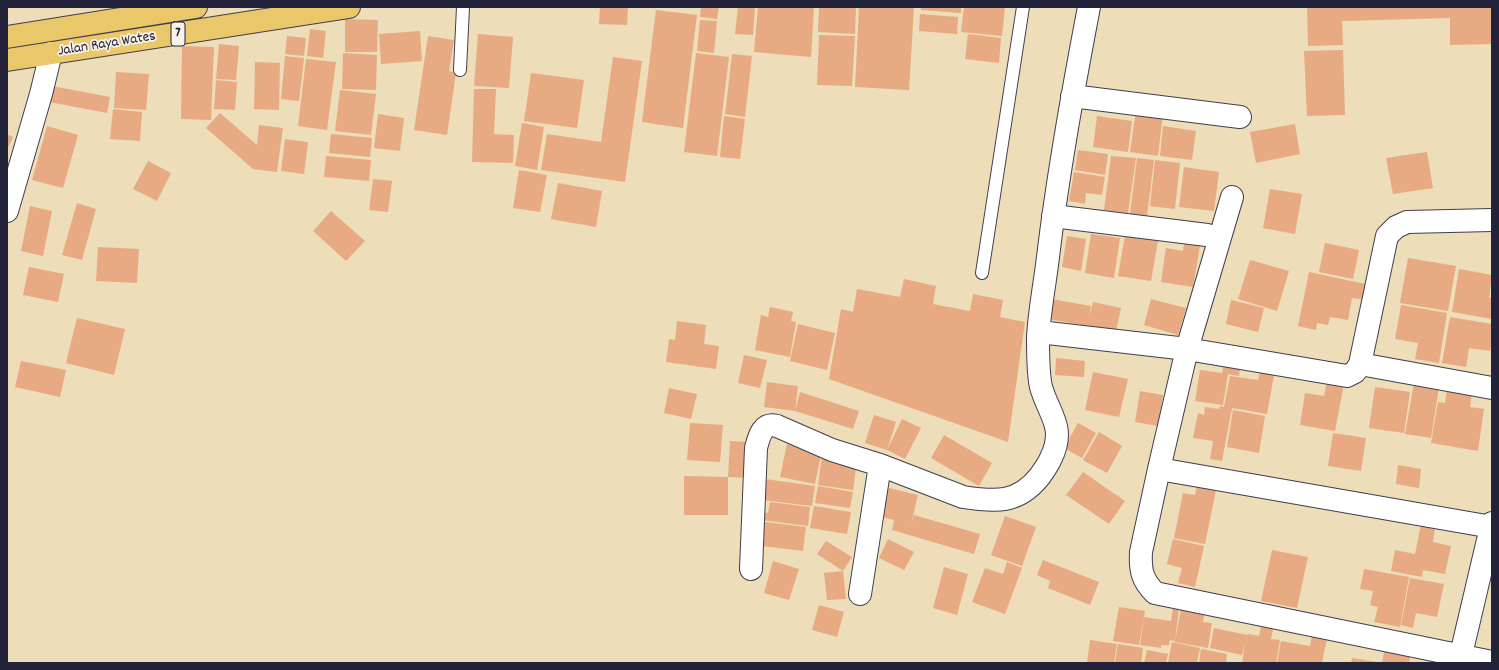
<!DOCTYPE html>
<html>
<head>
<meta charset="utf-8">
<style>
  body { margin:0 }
  #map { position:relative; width:1499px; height:670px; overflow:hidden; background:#edddb9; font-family:Dekko,sans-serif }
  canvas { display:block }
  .frame { position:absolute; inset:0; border:8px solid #22223b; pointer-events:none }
</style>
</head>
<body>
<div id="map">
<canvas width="1499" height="670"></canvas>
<div class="frame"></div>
</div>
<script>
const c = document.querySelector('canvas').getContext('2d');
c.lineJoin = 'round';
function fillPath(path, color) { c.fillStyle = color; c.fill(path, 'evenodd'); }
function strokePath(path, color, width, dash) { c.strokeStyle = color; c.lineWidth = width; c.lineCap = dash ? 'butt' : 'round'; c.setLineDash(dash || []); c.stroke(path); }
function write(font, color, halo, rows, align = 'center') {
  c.font = font + ' Dekko,sans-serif'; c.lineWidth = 3.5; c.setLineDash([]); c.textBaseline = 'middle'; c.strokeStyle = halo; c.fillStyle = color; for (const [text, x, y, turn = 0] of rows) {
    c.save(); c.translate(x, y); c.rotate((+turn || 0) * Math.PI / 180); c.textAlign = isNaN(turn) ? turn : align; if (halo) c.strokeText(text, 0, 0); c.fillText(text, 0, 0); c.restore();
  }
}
const building = new Path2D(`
  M600,7H628L627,25L599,24Z
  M701,7H719L717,19L700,17Z
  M738,7H755L753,35L735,34Z
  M758,7H814L811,57L754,52Z
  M819,7H856L855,34L818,32Z
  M859,7H914L909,90L855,87Z
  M921,7H961V13L921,10Z
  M964,7H1005L1002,36L961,32Z
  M1307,7H1492V44L1450,45V18L1342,21L1343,45L1308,46Z
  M656,10L697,15L683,128L642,122Z
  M920,14L958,17L957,34L919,31Z
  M345,19L378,20L377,52H345Z
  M700,20L717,21L714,53L697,51Z
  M310,29L326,31L323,58L307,56Z
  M420,31L422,61L381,64L379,34Z
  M478,34L513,37L509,88L474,86Z
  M968,34L1001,38L999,63L965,59Z
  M819,35L855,36L852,86L817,85Z
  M287,36L306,38L304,56L285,54Z
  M428,36L454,40L449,71L456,73L447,135L414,130Z
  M219,44L239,46L236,80L216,79Z
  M182,46L214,47L211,120L181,119Z
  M1343,50L1345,115L1307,116L1304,51Z
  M343,53L377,55L376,90L342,89Z
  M696,53L729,57L717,156L684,152Z
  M732,54L752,56L745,117L725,114Z
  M285,56L304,58L299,101L281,99Z
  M613,57L642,61L625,182L541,170L547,134L601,142Z
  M306,59L336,62L327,130L298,126Z
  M255,62L280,63L279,110L254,109Z
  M116,72L149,74L146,110L114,108Z
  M531,73L584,80L577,128L524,121Z
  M216,80L237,82L235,110L214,109Z
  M52,86L110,97L107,113L49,102Z
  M474,89H496L494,134L514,135L513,163L472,162Z
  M340,90L376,94L371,135L335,131Z
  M113,109L142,112L140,141L110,139Z
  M1136,110L1163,113L1158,156L1130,152Z
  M220,113L257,145L259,125L283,128L277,172L253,169L206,128Z
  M378,114L404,118L400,151L374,148Z
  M724,116L745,119L740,159L720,157Z
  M1097,116L1132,121L1128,152L1093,147Z
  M522,123L544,127L537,170L515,166Z
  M1295,124L1300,154L1256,163L1250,132Z
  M47,126L78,135L63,188L32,180Z
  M1163,126L1196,131L1192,160L1160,156Z
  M7,134L13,137L7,150Z
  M331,134L372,138L370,157L329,153Z
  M285,139L308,142L304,174L281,171Z
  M1078,150L1108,154L1105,175L1075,170Z
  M1427,152L1433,188L1393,194L1386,158Z
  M326,156L371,160L369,181L324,177Z
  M1111,156L1136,158L1128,213L1104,210Z
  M1137,158L1154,160L1147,216L1130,214Z
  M1155,160L1180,163L1175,209L1150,206Z
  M148,161L171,173L157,201L133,189Z
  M1184,167L1219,172L1214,211L1179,207Z
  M519,170L547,175L540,212L513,208Z
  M1074,172L1105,177L1102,195L1086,193L1085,204L1069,201Z
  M373,179L392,181L388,212L369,210Z
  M558,183L602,191L596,227L551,219Z
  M1270,189L1302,194L1295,234L1263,228Z
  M77,203L96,209L82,260L62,255Z
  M30,206L52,211L43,256L21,251Z
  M331,211L365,241L346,261L313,231Z
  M1091,234L1120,238L1114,278L1085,273Z
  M1125,235L1158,241L1151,281L1118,276Z
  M1067,236L1086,239L1081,271L1062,267Z
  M1325,243L1359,250L1353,279L1319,272Z
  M1184,244L1200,246L1193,287L1161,282L1166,248L1183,251Z
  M98,247L139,249L137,283L96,281Z
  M1408,258L1456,266L1448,311L1400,303Z
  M1250,260L1289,271L1277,311L1238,299Z
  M29,267L64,274L58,302L23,295Z
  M1459,269L1492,275L1489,298H1492V319L1452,312Z
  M1309,272L1370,285L1367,300L1352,298L1348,320L1330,317L1328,325L1317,323L1316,330L1298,326Z
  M904,279L936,286L933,304L970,311L973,294L1003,300L1000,317L1025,322L1008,442L829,379L841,309L853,312L857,289L900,297Z
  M1051,299L1091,306L1089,317L1093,302L1121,308L1116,331L1048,319Z
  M1151,299L1186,308L1178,335L1144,325Z
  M1231,300L1264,308L1258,332L1226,324Z
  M1401,305L1447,313L1439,363L1415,359L1418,343L1395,339Z
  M770,307L793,312L791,321L796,322L790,357L755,350L761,315L768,317Z
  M1450,317L1492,324V341L1490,351L1469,348L1466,367L1442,363Z
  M77,318L125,329L114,375L66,363Z
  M677,321L706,325L704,344L719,346L716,369L666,362L669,339L675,340Z
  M798,324L835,333L827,370L790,361Z
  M744,355L767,360L760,388L738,383Z
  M1056,358L1085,361L1084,377L1055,375Z
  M21,361L66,370L60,397L15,387Z
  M1224,361L1241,363L1239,376L1228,374L1223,405L1195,401L1200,370L1222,373Z
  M1261,368L1275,370L1267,414L1232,408L1222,461L1210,459L1213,441L1193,438L1198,413L1204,415L1205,407L1219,409L1220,406L1224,407L1230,376L1258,380Z
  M1093,372L1128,379L1119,417L1085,410Z
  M1327,381L1344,384L1335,431L1300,425L1305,393L1324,396Z
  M767,382L798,386L795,411L800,392L859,411L853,429L795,411L764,407Z
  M1414,383L1439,387L1431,438L1405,434Z
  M1375,387L1410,392L1404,433L1369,428Z
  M669,388L697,394L691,419L664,413Z
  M1447,389L1472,392L1470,407L1484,409L1478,451L1431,443L1438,402L1445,403Z
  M1140,391L1163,395L1158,426L1135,422Z
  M1233,410L1265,416L1259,453L1227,447Z
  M874,415L896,422L887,450L902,419L921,428L905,459L887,450L865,443Z
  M690,423L723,425L720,462L687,460Z
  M1078,423L1096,433L1082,458L1064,448Z
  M1099,432L1122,446L1107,473L1083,460Z
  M1333,433L1366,438L1361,471L1328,466Z
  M944,435L992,463L979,486L931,458Z
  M730,441L751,442L750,478L728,477Z
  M787,444L822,451L815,484L780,477Z
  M822,456L857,461L853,490L818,485Z
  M1398,465L1421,469L1419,488L1396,484Z
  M1083,472L1125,501L1109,524L1066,495Z
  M684,476L728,477V515H684Z
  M765,479L815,486L812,506L762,500Z
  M1198,481L1217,485L1205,544L1174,538L1183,493L1195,495Z
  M818,486L853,492L850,508L815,503Z
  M885,487L918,495L911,524L914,515L980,534L974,554L892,530L894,520L878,516Z
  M770,502L810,507L808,526L754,519L755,511L768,513Z
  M814,506L851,512L847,534L810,528Z
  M1005,516L1036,527L1022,566L991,555Z
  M757,521L806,527L803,551L754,545Z
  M1421,524L1435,527L1433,542L1451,546L1445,574L1423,570L1422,577L1391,571L1395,550L1415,554Z
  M888,539L914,552L904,570L879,558Z
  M1173,539L1204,546L1195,587L1178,583L1182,568L1167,564Z
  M826,541L852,557L843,571L817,554Z
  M1272,550L1308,557L1297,608L1261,601Z
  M1043,560L1099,582L1090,605L1048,588L1050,581L1037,575Z
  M773,561L799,569L789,600L764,593Z
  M1007,562L1022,568L1005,614L972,602L985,568L1003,574Z
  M944,567L968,574L957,615L933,608Z
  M1364,569L1409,577L1400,627L1374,622L1378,607L1370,605L1373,591L1360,589Z
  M843,571L846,599L827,600L824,573Z
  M1410,578L1444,584L1437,617L1416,613L1413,628L1401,625Z
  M819,605L844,612L837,637L812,630Z
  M1119,607L1145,611L1139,645L1113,641Z
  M1173,608L1179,609L1175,641L1170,640L1169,645H1161V648L1140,645L1144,617L1171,621Z
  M1181,609L1205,612L1203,622L1212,623L1208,648L1175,642Z
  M1262,622L1274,625L1271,639L1280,640L1276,663H1242L1245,644L1242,655L1210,648L1214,628L1247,635L1248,634L1259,636Z
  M1313,630L1328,633L1322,663H1277L1281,641L1310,646Z
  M1090,640L1117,644L1114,663H1087Z
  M1172,642L1200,648L1197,663H1168Z
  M1118,644L1143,648L1141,663H1115Z
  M1385,646L1411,651L1409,663H1382Z
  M1201,649L1227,654L1226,663H1199Z
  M1147,650L1168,654L1166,663H1144Z
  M1352,658L1377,662V663H1351Z`);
const service = new Path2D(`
  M460,70L463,7
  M982,273L1023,7`);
const minor = new Path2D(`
  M1072,96L1240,117
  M1232,197L1187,349L1159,469L1141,552C1140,570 1142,580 1155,593L1492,662
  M7,211L41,94L51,53
  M1053,216L1207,235
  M1039,332L1187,349L1347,376L1355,372L1360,364L1387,236L1396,227L1407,222L1492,220
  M1360,364L1492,388
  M1159,469L1492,527
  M751,569L756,448C759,437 762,422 777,426L832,450L880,465L963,497C995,502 1018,504 1040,476C1044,470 1048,465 1051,458C1066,427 1049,415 1041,387C1038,374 1038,352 1038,338C1039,313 1045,283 1048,257C1058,173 1073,90 1089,7
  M860,594L880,465
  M1459,663L1492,523`);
const trunk = new Path2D(`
  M7,37L196,7
  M7,60L349,7`);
const shields = [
  [178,34,14]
];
const shieldNames = [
  ["7",178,34]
];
const streetNames = [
  ["Jalan Raya Wates",107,45,-9]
];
fillPath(building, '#e7aa83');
strokePath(service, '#403e4e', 14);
strokePath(minor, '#403e4e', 24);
strokePath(trunk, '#403e4e', 24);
strokePath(service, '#fff', 12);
strokePath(minor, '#fff', 22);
strokePath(trunk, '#eac769', 22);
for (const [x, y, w] of shields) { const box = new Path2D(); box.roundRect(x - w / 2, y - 12, w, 24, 3); c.fillStyle = '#f7f3e8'; c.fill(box); strokePath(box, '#22223b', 1); }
write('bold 14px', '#22223b', null, shieldNames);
write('15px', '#22223b', '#f7f3e8', streetNames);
</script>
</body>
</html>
